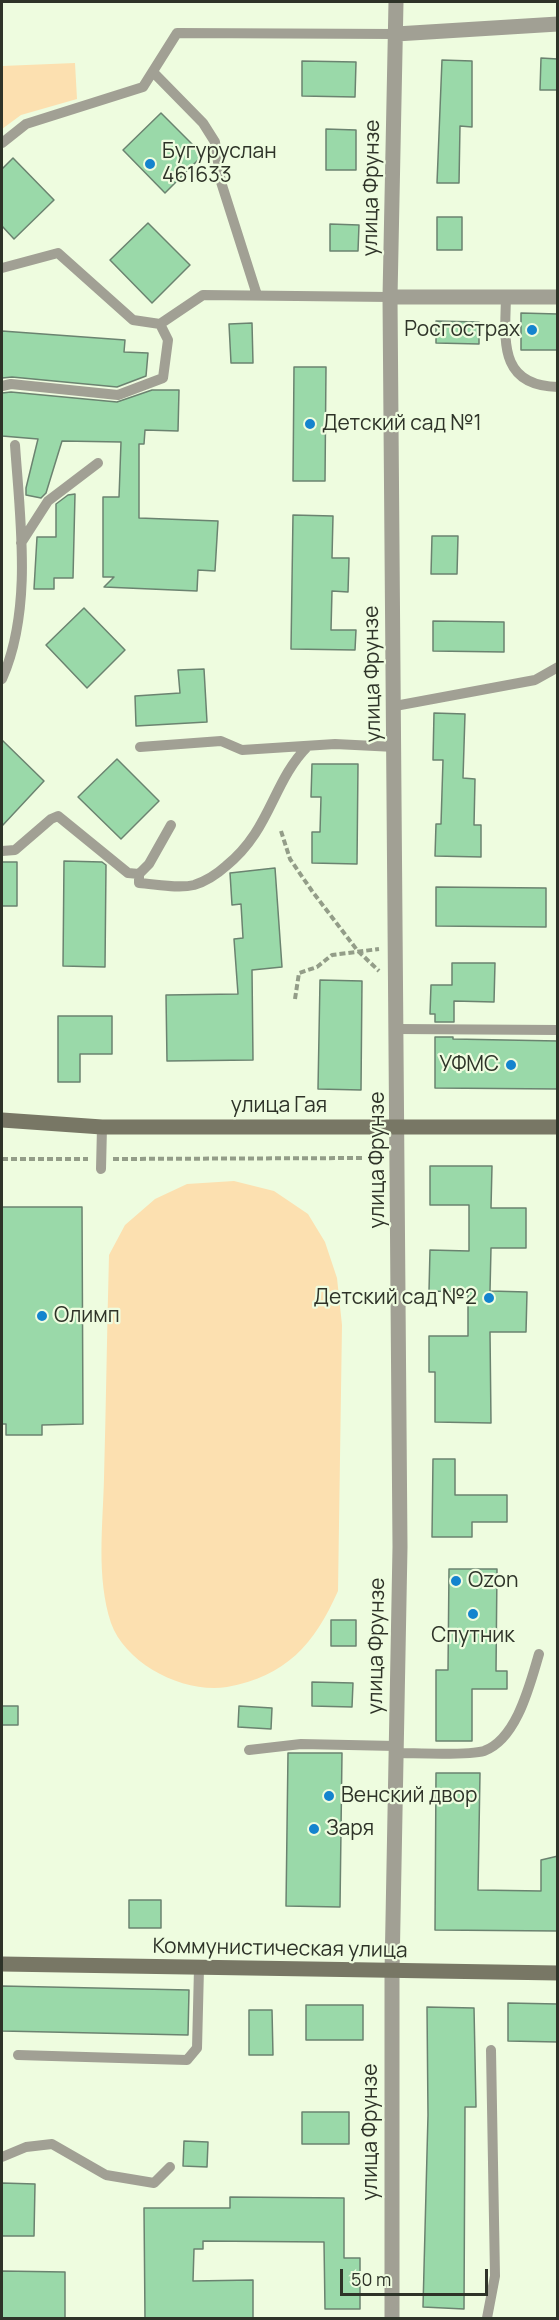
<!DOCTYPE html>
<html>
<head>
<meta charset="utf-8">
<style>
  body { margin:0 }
  #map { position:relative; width:559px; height:2320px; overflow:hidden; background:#eefcdf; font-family:Manrope,sans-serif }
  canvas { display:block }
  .frame { position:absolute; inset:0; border:3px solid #2e3328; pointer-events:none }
  .scale { position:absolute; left:340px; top:2269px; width:148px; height:27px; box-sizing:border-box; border:3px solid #2e3328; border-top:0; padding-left:8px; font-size:18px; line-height:21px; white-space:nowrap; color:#2e3328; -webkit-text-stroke:4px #eefcdf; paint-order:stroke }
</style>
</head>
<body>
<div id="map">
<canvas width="559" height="2320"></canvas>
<div class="frame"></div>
<div class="scale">50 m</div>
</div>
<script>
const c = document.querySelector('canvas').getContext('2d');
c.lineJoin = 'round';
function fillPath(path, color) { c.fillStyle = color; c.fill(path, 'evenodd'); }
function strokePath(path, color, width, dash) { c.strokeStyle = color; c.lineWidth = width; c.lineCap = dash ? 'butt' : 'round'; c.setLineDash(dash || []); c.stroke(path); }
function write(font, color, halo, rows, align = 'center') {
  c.font = font + ' Manrope,sans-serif'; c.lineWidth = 4.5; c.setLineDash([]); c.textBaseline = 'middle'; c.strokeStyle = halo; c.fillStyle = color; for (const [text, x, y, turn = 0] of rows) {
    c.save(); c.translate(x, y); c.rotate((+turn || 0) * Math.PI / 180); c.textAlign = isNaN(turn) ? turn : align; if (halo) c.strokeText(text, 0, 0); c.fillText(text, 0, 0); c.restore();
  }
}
const green = new Path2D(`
  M75,63L77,99L21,115L2,129V66Z
  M234,1181L274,1191L308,1214L325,1242L337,1278L342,1325L338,1591C314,1645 286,1676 227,1687C185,1694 126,1665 111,1623C96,1577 103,1525 104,1478C106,1404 107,1329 109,1255L125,1225L155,1199L187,1184Z`);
const building = new Path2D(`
  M541,58L558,59V90H540Z
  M442,60L472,61V127L460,126L459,183H437Z
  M302,61L356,62L355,97L302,96Z
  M161,113L203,155L165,193L123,150Z
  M326,129L356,130V170H326Z
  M13,158L54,200L14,239L2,226V169Z
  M437,217H462V250H437Z
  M148,223L190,265L152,303L110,260Z
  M330,224L359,225L358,251H330Z
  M521,313L558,314V350H521Z
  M436,321L479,322V344L436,343Z
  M252,323L253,363H231L229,324Z
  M2,331L125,340L124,352L148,353L146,376L117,387L12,377L2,378Z
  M294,367H326L325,481H293Z
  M152,390H179L178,431L145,430L144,444H139V518L218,521L215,571L198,570L197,591L104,587L114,577H103V497H119L121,442L62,441L46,493L41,498L26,495V488L38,439L2,436V393L11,392L117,402Z
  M75,494L73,578H54V589H34L37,537H56V504L68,495Z
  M293,515L333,516L332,558H349L348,592L332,591L331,630H356L355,650L291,649Z
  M432,536H458L457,574H431Z
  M84,608L125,650L87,688L46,645Z
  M433,621L504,622V652L433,651Z
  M204,669L207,722L136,726L135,696L180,693L178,670Z
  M434,713L465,714L463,778L475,779L474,825H481V857L435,856L436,824H441L443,760H433Z
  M2,740L44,781L2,826Z
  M117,759L159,801L121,839L78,797Z
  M312,764H358L357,864L312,863V832H320L321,797H311Z
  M64,861L102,862L106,865L105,967L63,966Z
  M2,862H17V906H2Z
  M275,868L282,967L252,970L253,1060L167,1061L166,995L238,994L234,939L243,938L241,904L232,905L230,873Z
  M436,887L546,888V927L436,926Z
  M452,963H495L494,1002L454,1001V1022H435V1014H430L431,985H452Z
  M320,980L362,981L361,1090L318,1089Z
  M58,1016H112V1054H80V1082H58Z
  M435,1037H453V1039L558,1041V1089L435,1088Z
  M430,1166H492L491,1208H526V1248H491L490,1291L527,1292L526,1332H490L491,1423L435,1422V1372H429V1336H468V1292L429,1291L430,1250L469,1251V1205H430Z
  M2,1207H82L83,1424L42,1425V1435H6V1424H2Z
  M433,1459H455V1495H507V1522H472V1537H432Z
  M449,1569H497L496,1671H507V1689H472V1741H436V1670H448Z
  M331,1620H356V1646H331Z
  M312,1682L353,1683L352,1707L312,1706Z
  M2,1706H18V1725H2Z
  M239,1706L272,1708L271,1729L238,1727Z
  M288,1753H342L340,1907L286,1906Z
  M436,1773H480L478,1890L541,1891V1860L558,1856V1931L435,1930Z
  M129,1900H161V1928H129Z
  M2,1986L189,1990L188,2035L2,2031Z
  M508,2003L558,2004V2042L508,2041Z
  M306,2005H363V2040H306Z
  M427,2007L474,2008L476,2107H465L464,2309L423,2307L428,2115Z
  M249,2010H272L273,2055H249Z
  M302,2112H349V2144H302Z
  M184,2141L208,2142L207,2167L183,2166Z
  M2,2183L35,2184L34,2236H2Z
  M230,2197L344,2198V2258H360V2309H325L324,2242L203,2241V2249H194L193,2281L253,2280V2319H145L144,2208H230Z
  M2,2271L65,2272V2319H2Z`);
const path = new Path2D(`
  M281,831L290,859L312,891L357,950L379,971
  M295,999L299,973L317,967L332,955L379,949
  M2,1159H88
  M113,1159L363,1158`);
const lane = new Path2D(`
  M153,72L203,123L215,142L221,182L257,295
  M2,143L26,124L143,87L177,33L396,34
  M2,268L58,253L133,320L160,324L203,295L390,297
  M506,297C505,340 498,386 558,387
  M2,386L11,384L118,395L163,378L168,340L160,324
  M21,543L48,501L98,463
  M2,679C33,609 20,519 15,445
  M395,706L535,680L558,667
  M140,747L221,741L242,750L335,744L395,747
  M2,851L15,850L51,819L58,816L128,873L139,874L149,864L171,825
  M139,874V883C155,884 178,889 194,885C207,881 216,875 226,866C271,830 272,782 308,746
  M398,1029L558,1030
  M101,1169L102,1127
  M249,1750L301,1744L396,1746
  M396,1753C415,1753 468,1756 484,1751C517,1739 530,1684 539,1654
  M18,2055L187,2060L197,2048L199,1968
  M2,2157L26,2147L52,2144L106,2175L154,2183L170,2167
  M487,2318L495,2276L491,2050`);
const street = new Path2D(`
  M396,34L558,24
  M390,297H558
  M392,2318V1972L400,1547L390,297L396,2`);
const secondary = new Path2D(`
  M2,1120L102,1127H558
  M2,1964L558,1973`);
const markers = [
  [150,164,6,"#1484ce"],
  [532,330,6,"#1484ce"],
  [310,424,6,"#1484ce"],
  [511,1065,6,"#1484ce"],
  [489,1298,6,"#1484ce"],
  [42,1316,6,"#1484ce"],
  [456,1581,6,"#1484ce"],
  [473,1614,6,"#1484ce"],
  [329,1796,6,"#1484ce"],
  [314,1829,6,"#1484ce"]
];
const poiNames = [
  ["Бугуруслан",162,152],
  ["461633",162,176],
  ["Росгострах",520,330,"right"],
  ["Детский сад №1",322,424],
  ["УФМС",499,1065,"right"],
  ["Детский сад №2",477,1298,"right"],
  ["Олимп",54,1316],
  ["Ozon",468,1581],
  ["Спутник",473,1636,"center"],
  ["Венский двор",341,1796],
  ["Заря",326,1829]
];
const streetNames = [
  ["улица Фрунзе",372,188,-89],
  ["улица Фрунзе",373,674,-91],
  ["улица Гая",279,1106],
  ["улица Фрунзе",378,1160,-90],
  ["улица Фрунзе",377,1646,-89],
  ["Коммунистическая улица",280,1949,1],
  ["улица Фрунзе",371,2132,-90]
];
fillPath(green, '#fce0b0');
fillPath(building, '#9ad9a9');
strokePath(building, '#6b8370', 1.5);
strokePath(path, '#939d88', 4, [6, 3]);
strokePath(lane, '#a1a094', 10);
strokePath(street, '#a1a094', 15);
strokePath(secondary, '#787765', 15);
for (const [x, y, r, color] of markers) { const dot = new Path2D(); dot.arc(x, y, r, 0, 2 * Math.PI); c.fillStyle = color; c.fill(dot); strokePath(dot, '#eefcdf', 2); }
write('21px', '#2e3328', '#eefcdf', poiNames, 'left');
write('21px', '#2e3328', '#eefcdf', streetNames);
</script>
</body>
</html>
